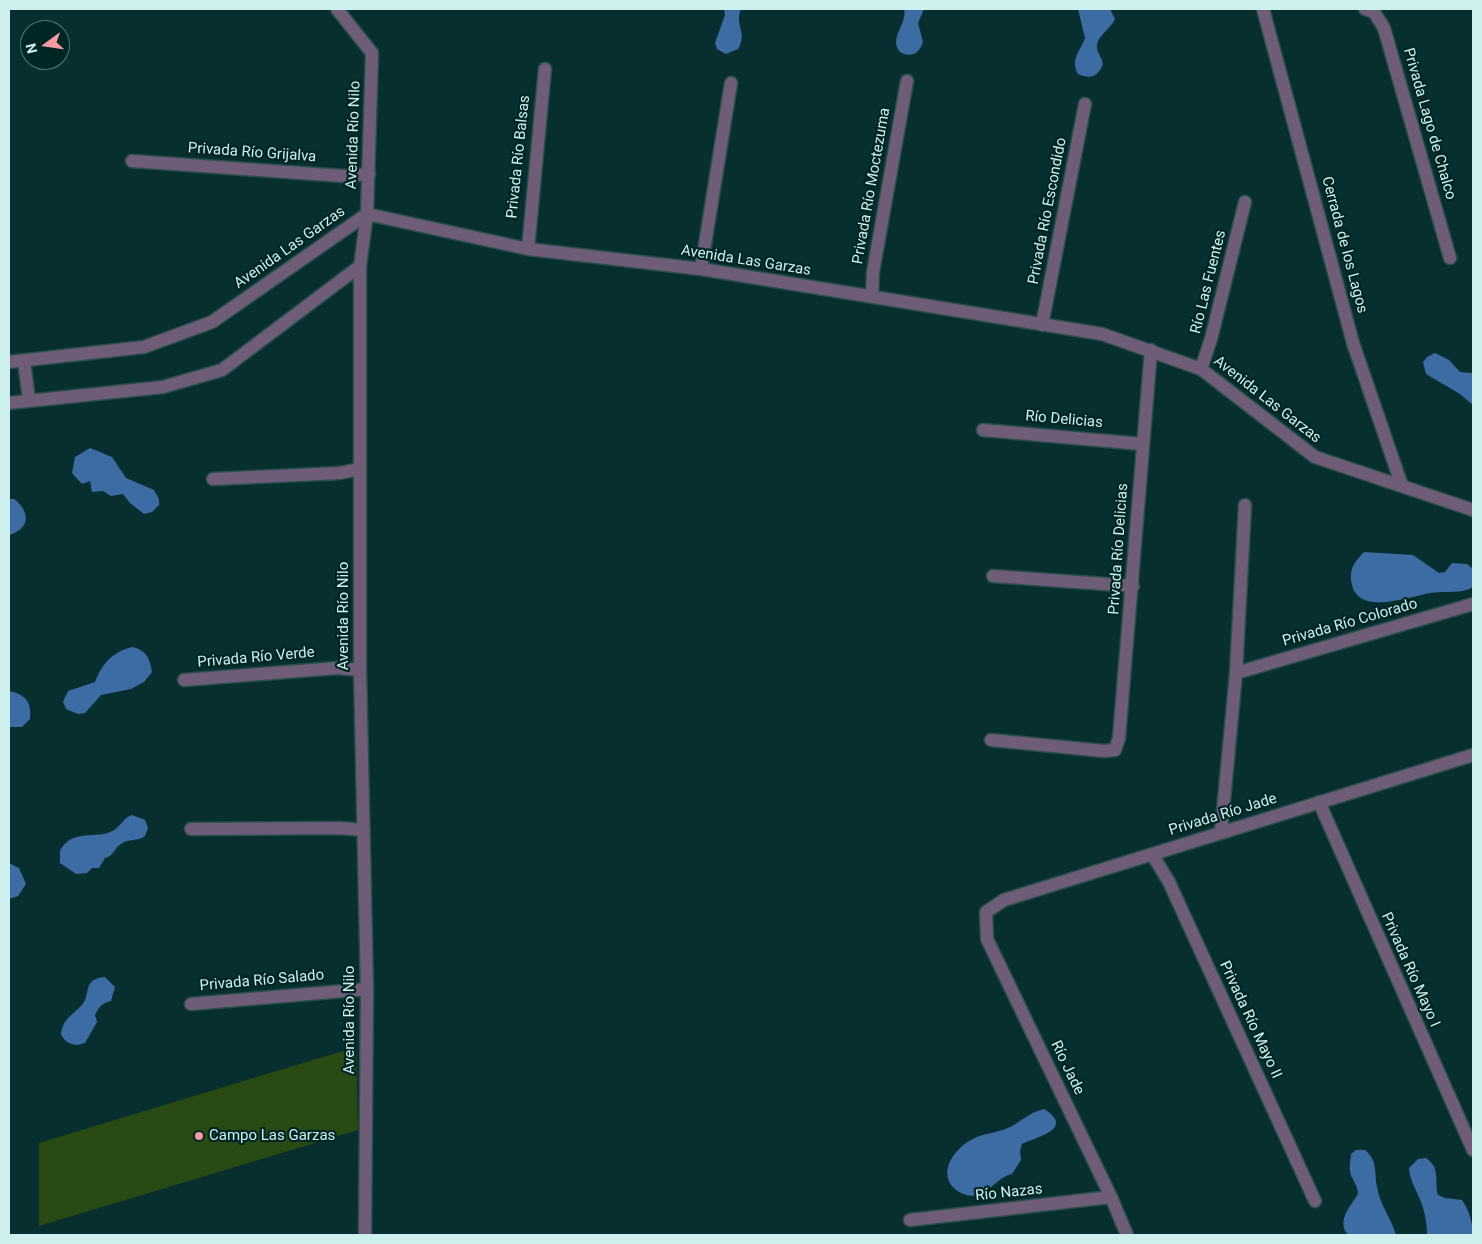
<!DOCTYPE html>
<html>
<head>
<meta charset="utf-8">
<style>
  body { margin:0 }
  #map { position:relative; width:1482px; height:1244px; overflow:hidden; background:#082f2f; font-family:Roboto,sans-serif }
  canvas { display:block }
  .frame { position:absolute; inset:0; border:10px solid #cdefee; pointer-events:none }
  .north { position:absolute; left:20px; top:20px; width:50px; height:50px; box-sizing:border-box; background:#002525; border:1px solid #527675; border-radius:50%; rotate:256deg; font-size:14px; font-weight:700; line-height:20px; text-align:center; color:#cdefee }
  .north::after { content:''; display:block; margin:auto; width:18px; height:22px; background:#f49aa1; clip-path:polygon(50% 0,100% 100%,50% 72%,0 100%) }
</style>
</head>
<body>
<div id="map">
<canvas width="1482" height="1244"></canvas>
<div class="frame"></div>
<div class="north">N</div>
</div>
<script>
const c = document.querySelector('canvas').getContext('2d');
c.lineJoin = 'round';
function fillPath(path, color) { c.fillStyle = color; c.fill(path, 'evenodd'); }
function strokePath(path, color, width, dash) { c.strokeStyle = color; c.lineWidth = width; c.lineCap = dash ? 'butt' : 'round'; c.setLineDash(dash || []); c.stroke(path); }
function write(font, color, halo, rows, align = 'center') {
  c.font = font + ' Roboto,sans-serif'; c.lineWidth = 4.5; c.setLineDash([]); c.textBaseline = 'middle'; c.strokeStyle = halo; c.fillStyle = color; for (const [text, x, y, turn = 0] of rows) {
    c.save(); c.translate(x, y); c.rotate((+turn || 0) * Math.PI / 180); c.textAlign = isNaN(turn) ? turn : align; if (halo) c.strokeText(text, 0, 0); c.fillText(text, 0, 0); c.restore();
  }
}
const green = new Path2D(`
  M356,1047L358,1130L39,1226V1143Z`);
const water = new Path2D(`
  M724,9H741C734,25 748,33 738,49L726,54L717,49L715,43L725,15Z
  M904,9H924L918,23L923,42C919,54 911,58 900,52C888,38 908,24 904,9Z
  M1078,9H1110L1115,19C1111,29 1096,36 1097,48C1097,52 1102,58 1103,64C1098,76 1091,80 1078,74C1070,60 1080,51 1085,38Z
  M1435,353L1449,360L1460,372L1473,373V405L1460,394L1426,374L1423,362L1427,357Z
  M90,448L112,457L126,478L154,490L159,499V505L152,512L144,514L130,503L123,494L111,496L103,491L92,492L90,481L82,484L72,473L75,457Z
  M9,499H14C31,512 30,529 9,535Z
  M1364,552L1413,555L1439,573L1445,572L1452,563L1467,564L1473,569V587C1460,595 1445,590 1431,593C1409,596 1354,619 1351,579C1350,567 1356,560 1364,552Z
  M132,647C146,650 150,658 152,672L144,682L131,689L101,695L85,713L78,714L66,709L63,702L68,691L95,682C102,664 112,652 132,647Z
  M9,691C25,694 32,702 30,719L22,727H9Z
  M132,815L145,820L148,828L145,836C138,842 128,838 121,844C114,848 114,856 105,858L99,868H92L87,873L76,874L60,863V851C71,829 92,839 110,832C120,829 122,818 132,815Z
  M9,863L19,868L26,884L18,896L9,899Z
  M105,977L115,987L111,1001C102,1003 99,1007 95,1015L97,1022L85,1043C74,1047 67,1044 61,1035C62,1020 72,1015 81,1006C92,995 81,979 105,977Z
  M1044,1109C1076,1129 1036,1137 1022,1144L1020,1151L1021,1160L1012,1174C998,1177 991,1191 977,1195C969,1197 961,1194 955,1189C937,1173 954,1149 971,1140C982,1133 998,1133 1010,1127C1022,1121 1030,1112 1044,1109Z
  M1356,1150H1365C1378,1161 1374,1171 1377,1187C1380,1205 1391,1218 1396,1235H1348C1336,1221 1350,1207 1358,1194C1358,1185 1351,1179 1350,1171C1349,1165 1351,1159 1351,1154Z
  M1426,1158C1441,1168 1434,1181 1438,1195L1445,1198L1462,1200C1469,1210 1473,1223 1473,1235H1427C1427,1222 1424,1207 1418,1195C1414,1185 1410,1180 1409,1168L1418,1159Z`);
const street = new Path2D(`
  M337,9L372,53L367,214L360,266V670L367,989L365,1235
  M1263,9L1353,343L1402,486
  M1365,9L1374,12L1384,28L1450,258
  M132,161L343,176L369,174
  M528,249L545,69
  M701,269L731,83
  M872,297L873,272L907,81
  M1042,325L1085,104
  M24,361L29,400
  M9,362L144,347L212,322L367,214L528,249L701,269L1102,334L1201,369L1315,457L1473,510
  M1201,369L1211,339L1245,202
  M9,403L163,387L222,370L360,266
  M983,430L1142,444
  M213,479L340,473L360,469
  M993,576L1133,586
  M1236,673L1473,604
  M184,680L337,668L360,670
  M991,740L1104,751L1115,750L1119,738L1151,350
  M1319,802L1473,1150
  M191,829L339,828L363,830
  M1221,832L1236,673L1245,505
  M1152,854L1169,882L1315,1201
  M191,1004L367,989
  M910,1220L1111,1197
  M1127,1235L1111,1197L987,939L986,912L1004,900L1473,755`);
const markers = [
  [199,1136,5,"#f49aa1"]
];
const streetNames = [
  ["Privada Lago de Chalco",1429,124,74],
  ["Avenida Río Nilo",354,135,-88],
  ["Privada Río Grijalva",252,153,4],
  ["Privada Río Balsas",519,157,-84],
  ["Privada Río Moctezuma",872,186,-80],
  ["Privada Río Escondido",1048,211,-79],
  ["Cerrada de los Lagos",1344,245,75],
  ["Avenida Las Garzas",290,248,-35],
  ["Avenida Las Garzas",746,261,9],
  ["Río Las Fuentes",1209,282,-76],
  ["Avenida Las Garzas",1267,400,38],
  ["Río Delicias",1064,420,5],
  ["Privada Río Delicias",1119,549,-86],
  ["Avenida Río Nilo",344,616,-90],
  ["Privada Río Colorado",1350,623,-16],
  ["Privada Río Verde",256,658,-5],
  ["Privada Río Jade",1223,815,-17],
  ["Privada Río Mayo I",1410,970,66],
  ["Privada Río Salado",262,981,-5],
  ["Avenida Río Nilo",350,1020,-90],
  ["Privada Río Mayo II",1250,1020,65],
  ["Río Jade",1067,1068,64],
  ["Río Nazas",1009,1193,-6]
];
const poiNames = [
  ["Campo Las Garzas",209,1136]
];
fillPath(green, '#294a13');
fillPath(water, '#3d6ba4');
strokePath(street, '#284e4e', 15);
strokePath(street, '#6f5d77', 12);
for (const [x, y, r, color] of markers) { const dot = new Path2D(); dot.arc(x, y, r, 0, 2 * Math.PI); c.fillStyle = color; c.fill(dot); strokePath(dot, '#002525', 2); }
write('15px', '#cdefee', '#002525', streetNames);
write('15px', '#cdefee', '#002525', poiNames, 'left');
</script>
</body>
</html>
